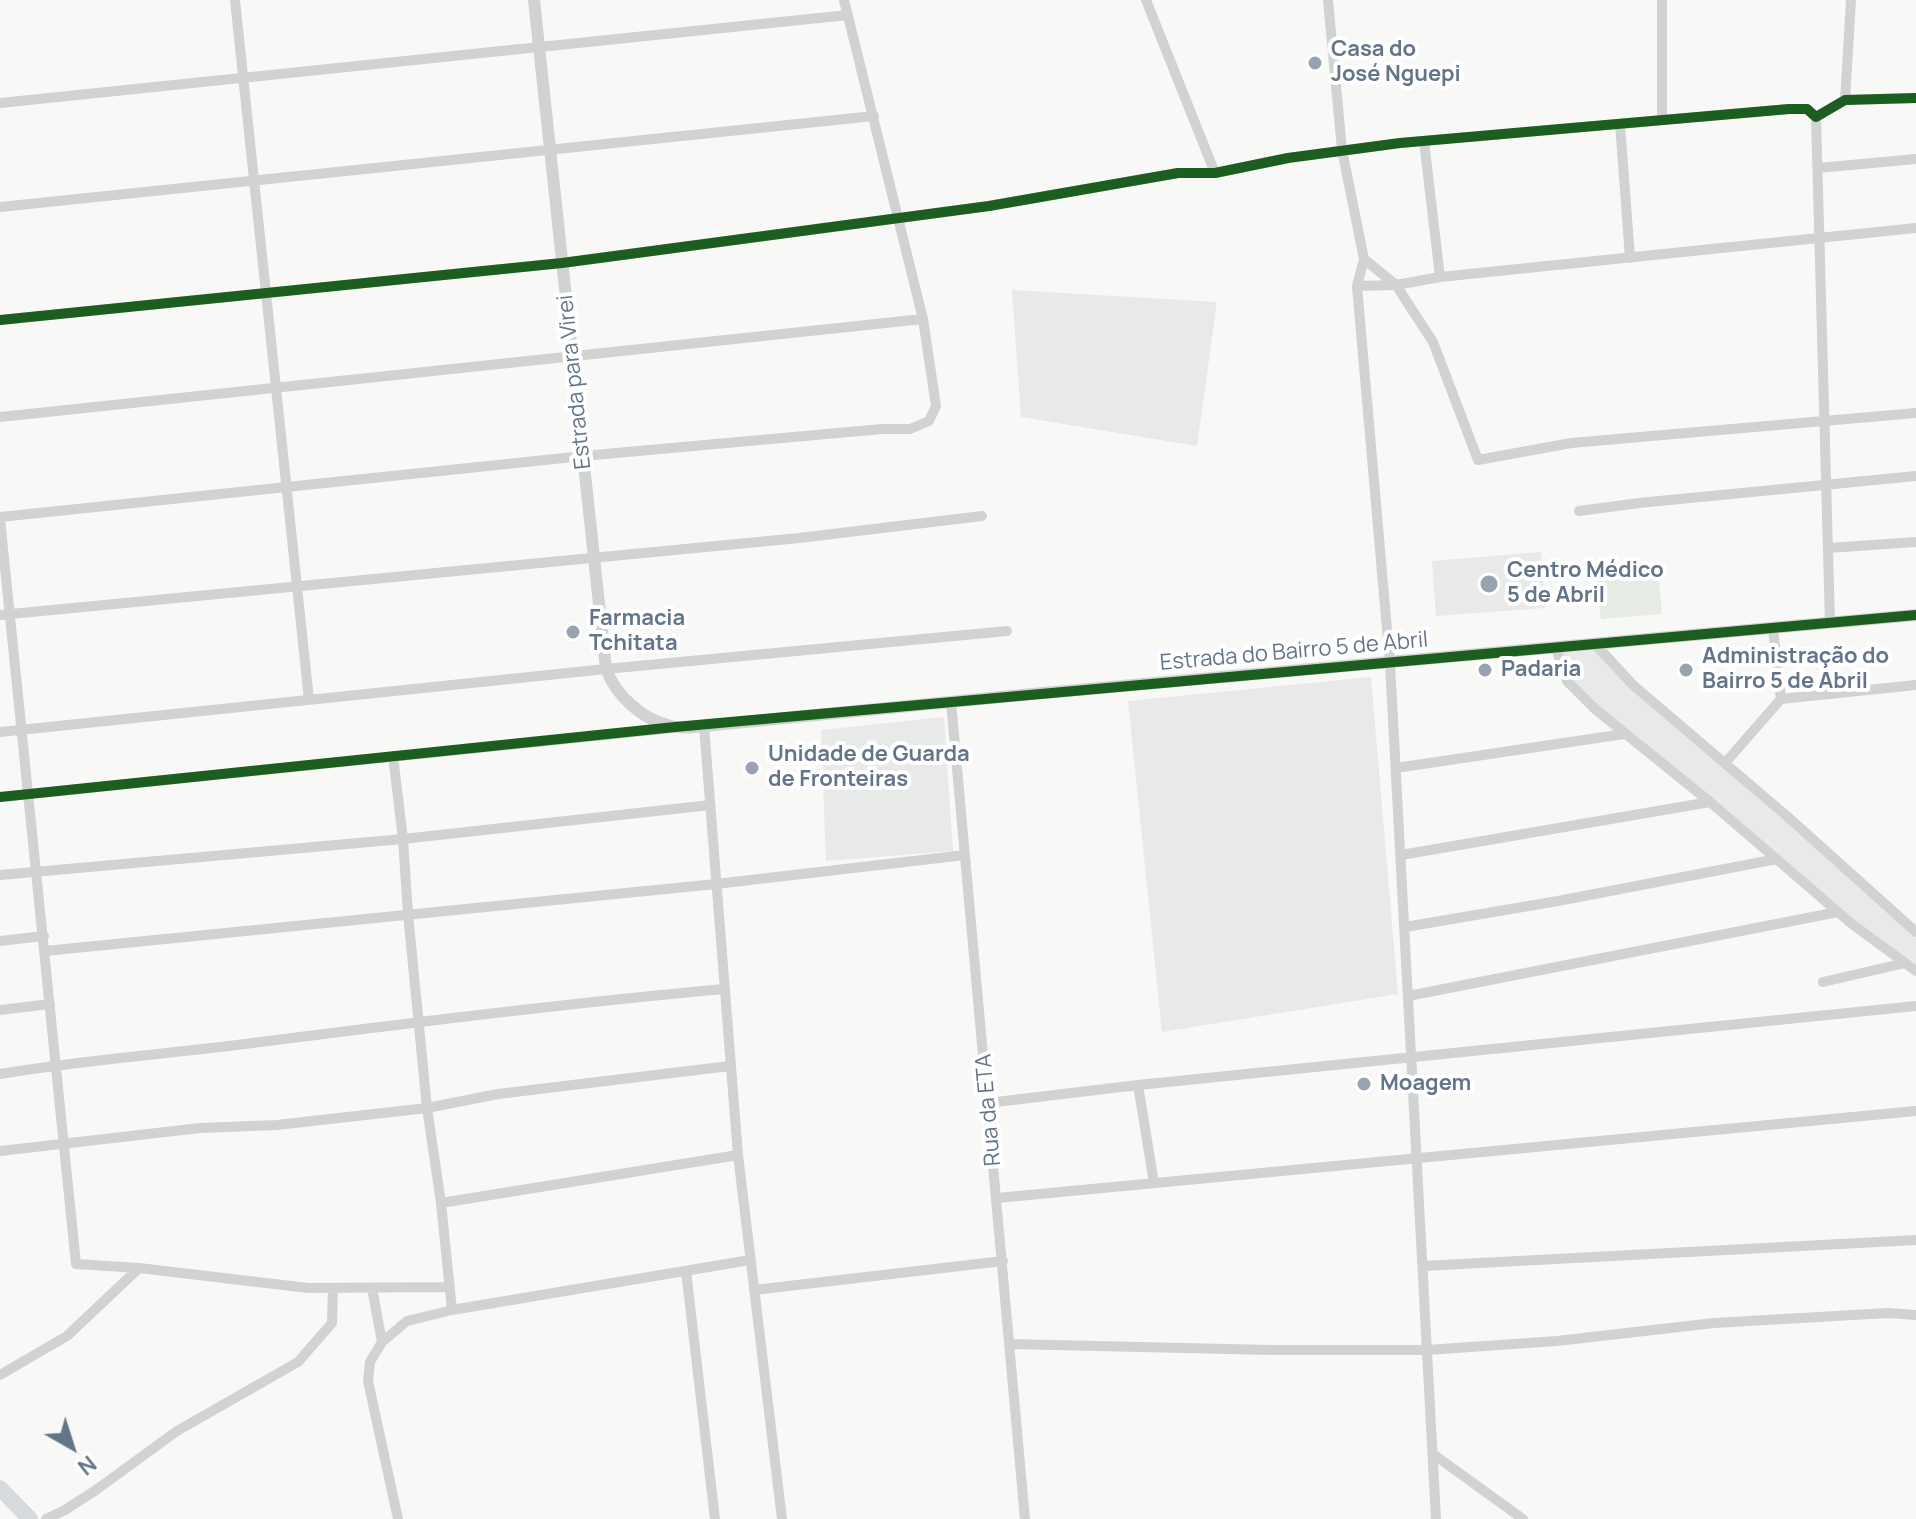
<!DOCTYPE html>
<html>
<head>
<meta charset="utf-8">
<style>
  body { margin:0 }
  #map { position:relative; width:1916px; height:1519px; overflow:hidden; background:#f8f8f7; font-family:Manrope,sans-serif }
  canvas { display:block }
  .north { position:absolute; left:32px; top:1407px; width:80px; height:80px; -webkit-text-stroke:6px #fff; paint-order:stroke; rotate:141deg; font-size:22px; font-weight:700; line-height:32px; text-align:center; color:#657589 }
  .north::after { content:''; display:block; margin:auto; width:28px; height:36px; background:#657589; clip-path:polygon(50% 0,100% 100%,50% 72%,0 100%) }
</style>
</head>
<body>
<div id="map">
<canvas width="1916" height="1519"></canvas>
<div class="north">N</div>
</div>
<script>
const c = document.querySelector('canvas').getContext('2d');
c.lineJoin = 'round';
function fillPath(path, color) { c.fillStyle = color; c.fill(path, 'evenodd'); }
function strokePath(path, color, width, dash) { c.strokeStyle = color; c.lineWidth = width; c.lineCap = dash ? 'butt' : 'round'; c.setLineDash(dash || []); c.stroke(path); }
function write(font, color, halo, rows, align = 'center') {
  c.font = font + ' Manrope,sans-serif'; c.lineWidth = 8; c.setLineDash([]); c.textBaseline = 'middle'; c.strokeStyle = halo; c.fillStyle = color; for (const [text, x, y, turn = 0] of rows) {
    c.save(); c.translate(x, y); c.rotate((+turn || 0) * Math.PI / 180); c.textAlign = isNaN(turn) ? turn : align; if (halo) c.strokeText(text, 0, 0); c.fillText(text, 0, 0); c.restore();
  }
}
const built = new Path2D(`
  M1012,290L1217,302L1197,446L1021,417Z
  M1541,552L1545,608L1436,616L1432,561Z
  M1596,645L1916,932V971L1567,681L1556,649Z
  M1371,677L1398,994L1162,1032L1128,701Z
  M944,717L953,851L826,861L821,730Z`);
const green = new Path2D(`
  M1658,571L1662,614L1601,619L1596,578Z`);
const river = new Path2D(`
  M0,1488L30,1519`);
const minor = new Path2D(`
  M235,0L309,700
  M1146,0L1215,173
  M1328,0L1342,150L1364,259L1357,286L1390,664L1436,1519
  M1662,0V120
  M1845,100L1851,0
  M0,103L848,15
  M1816,117L1830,623
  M1620,124L1630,258
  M1424,141L1440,277
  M1818,168L1916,159
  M0,207L874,116
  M1364,259L1396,285L1433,342L1478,460L1571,443L1916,413
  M1357,286L1396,285L1440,277L1916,228
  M0,320L562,263L989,206L1178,173H1215L1288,158L1400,143L1789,109H1807L1816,117L1845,100L1916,98
  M0,417L923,319
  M1579,511L1639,503L1916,476
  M0,517L583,456L882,429H910L929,421L936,406L923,319L844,0
  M0,519L76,1264L139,1268L308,1288L450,1287
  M1828,548L1916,542
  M0,615L799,538L982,516
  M1773,629L1781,699
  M1596,645L1633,685L1788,817L1916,932
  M1556,648L1567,681L1595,709L1710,802L1852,924L1916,971
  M951,702L1025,1519
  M704,726L738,1155L782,1519
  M0,732L606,669L1007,631
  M393,756L403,839L408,914L427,1108L441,1203L452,1310
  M1725,763L1781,699L1916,685
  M1396,768L1624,734
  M0,797L673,728
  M1401,855L1710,802
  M0,875L403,839L710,805
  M1405,927L1558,901L1777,859
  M0,941L44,936
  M45,951L716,884L965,855
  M1823,982L1905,963
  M1408,996L1838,912
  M0,1010L50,1004
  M0,1074C76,1061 153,1055 229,1046C394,1025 559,1004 724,989
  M1138,1085L1154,1183
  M988,1103L1138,1085L1916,1006
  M0,1151L200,1128L277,1125L427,1108L498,1094L730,1066
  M997,1198L1916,1111
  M441,1203L738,1155
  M1423,1266L1916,1240
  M686,1271L715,1519
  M372,1288L382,1342
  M754,1290L1003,1261
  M1010,1344L1271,1350H1427L1557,1341L1714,1323L1888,1313L1916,1315
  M0,1375L67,1336L139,1268
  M1433,1454L1523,1519
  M46,1519L65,1510L96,1490L177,1431L298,1362L332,1323L333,1288
  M398,1519L368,1381L370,1362L382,1342L407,1321L452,1310L750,1260`);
const tertiary = new Path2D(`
  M534,0L606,669C616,696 643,720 671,726C682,729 693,727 704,726L1021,695L1916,615`);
const cycleway = new Path2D(`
  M0,320L562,263L989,206L1178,173H1215L1288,158L1400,143L1789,109H1807L1816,117L1845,100L1916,98
  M0,797L675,727L1916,615`);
const markers = [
  [1315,63,8,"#98a3b0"],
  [1489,584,10,"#98a3b0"],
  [573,632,8,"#98a3b0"],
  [1485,670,8,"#98a3b0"],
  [1686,670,8,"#98a3b0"],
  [752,768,8,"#98a3b0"],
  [1364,1084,8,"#98a3b0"]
];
const poiNames = [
  ["Casa do",1331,50],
  ["José Nguepi",1331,75],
  ["Centro Médico",1507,571],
  ["5 de Abril",1507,596],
  ["Farmacia",589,619],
  ["Tchitata",589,644],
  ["Administração do",1702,657],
  ["Bairro 5 de Abril",1702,682],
  ["Padaria",1501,670],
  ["Unidade de Guarda",768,755],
  ["de Fronteiras",768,780],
  ["Moagem",1380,1084]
];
const streetNames = [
  ["Estrada para Virei",575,382,-96],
  ["Estrada do Bairro 5 de Abril",1294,652,-5],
  ["Rua da ETA",989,1110,-95]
];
fillPath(built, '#e8e9e9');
fillPath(green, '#e7ebe5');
strokePath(river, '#d4dade', 16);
strokePath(minor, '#d1d2d3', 10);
strokePath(tertiary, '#d1d2d3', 12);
strokePath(cycleway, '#1b5e20', 10);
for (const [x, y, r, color] of markers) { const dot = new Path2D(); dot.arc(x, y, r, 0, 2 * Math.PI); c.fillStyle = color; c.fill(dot); strokePath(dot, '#fff', 3); }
write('bold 22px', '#657589', '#fff', poiNames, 'left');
write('22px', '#657589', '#fff', streetNames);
</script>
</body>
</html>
